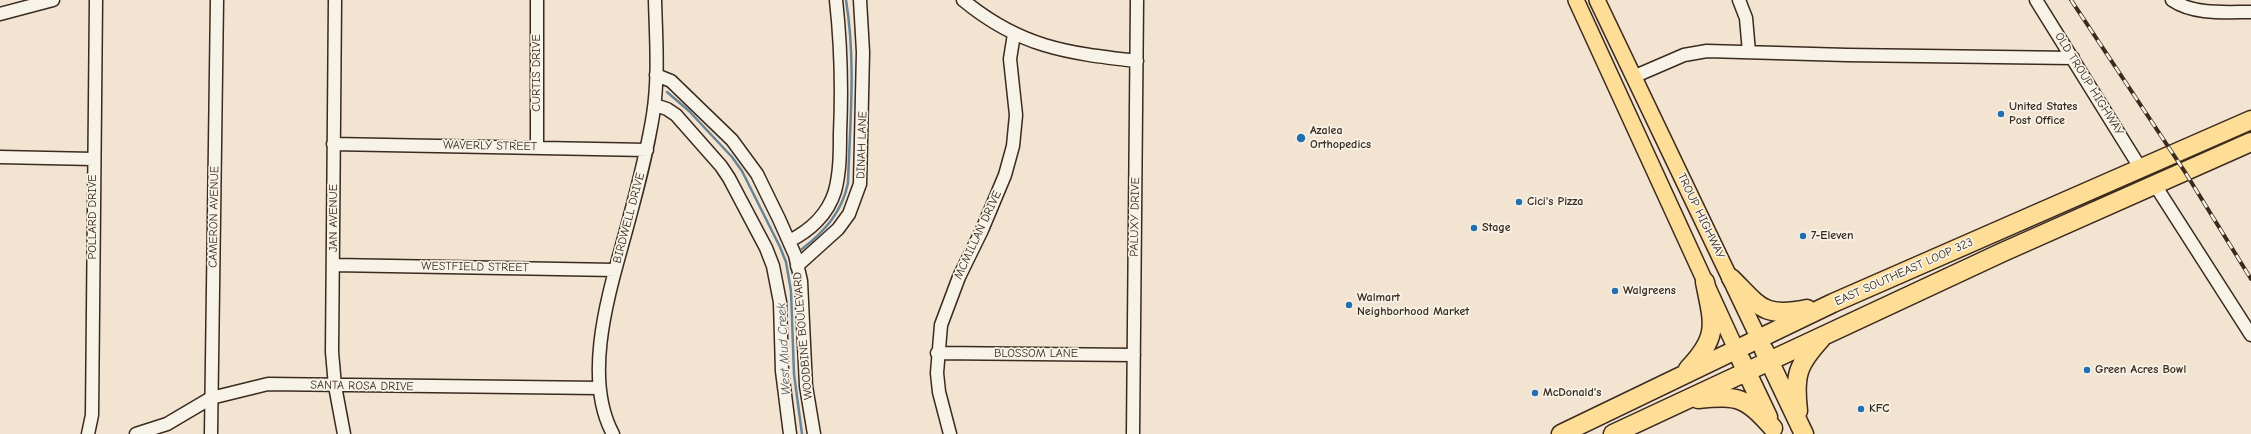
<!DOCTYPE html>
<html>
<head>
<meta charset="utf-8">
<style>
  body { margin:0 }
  canvas { display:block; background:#f3e3d1 }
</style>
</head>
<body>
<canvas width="2251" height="434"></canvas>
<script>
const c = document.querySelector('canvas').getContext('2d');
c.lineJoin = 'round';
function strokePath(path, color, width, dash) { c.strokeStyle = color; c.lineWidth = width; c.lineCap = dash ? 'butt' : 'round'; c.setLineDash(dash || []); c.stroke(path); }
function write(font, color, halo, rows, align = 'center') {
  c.font = font + ' "Comic Neue",sans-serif'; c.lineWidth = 3.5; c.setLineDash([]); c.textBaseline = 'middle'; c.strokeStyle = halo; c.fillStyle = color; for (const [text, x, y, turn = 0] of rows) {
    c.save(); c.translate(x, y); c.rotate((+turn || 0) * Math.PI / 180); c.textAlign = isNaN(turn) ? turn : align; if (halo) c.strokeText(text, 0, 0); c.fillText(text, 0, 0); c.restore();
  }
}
const stream = new Path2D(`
  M667,92L689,111L732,157L742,171L780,247L786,262L791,291L794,374L802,434
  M802,249C825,231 842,212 848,183C850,122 856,61 846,0`);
const minor = new Path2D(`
  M335,0L332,352L335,386L344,434
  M537,0V147
  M963,0C1020,47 1066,53 1137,61
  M1739,0L1746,18L1749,52
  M2036,0L2141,169
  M2172,0C2194,15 2225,12 2251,12
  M0,14L53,0
  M656,75L671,81L732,140L757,174L779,219L795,255L801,281L806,386L814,434
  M1633,77L1684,55L1707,51L1847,55L2073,58
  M655,105L667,109L676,115L721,166L729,178L766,248L773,266L780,302L782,371L790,434
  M333,144L647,150
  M0,157L93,159
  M2155,185L2251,335
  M789,241C810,231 828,214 835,191C840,172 840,153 840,134C842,89 841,45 836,0
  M334,265L615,270
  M797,266L838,229L849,214L860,184L863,52L860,0
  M937,353L1134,355
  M88,434L92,415L96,0
  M136,434L167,424L211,398L268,384L599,388
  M211,434L217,0
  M613,434C581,375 611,287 627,227C637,190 647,153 653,115C659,77 656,38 655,0
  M950,434L939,392L937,373L941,325L959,277L982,230L1005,175L1013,146L1016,115L1010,59L1014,34
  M1133,434L1137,0`);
const major = new Path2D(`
  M1576,0L1736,349
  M1597,0L1759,339`);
const highway = new Path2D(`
  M1731,278C1760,307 1763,318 1807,309
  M1764,350L1804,434
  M1741,360L1768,417
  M1688,369C1720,336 1713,323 1705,282
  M1698,399C1739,395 1745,397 1773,428
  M1798,411C1794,376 1797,365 1821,339
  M1561,434L1833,303L2251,120
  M1613,434L2003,252L2251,142`);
const rail = new Path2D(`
  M2071,0L2185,172L2251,279`);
const markers = [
  [2001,114,4,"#1f6fb2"],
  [1301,138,5,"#1f6fb2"],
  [1519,202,4,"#1f6fb2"],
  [1474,228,4,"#1f6fb2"],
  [1803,236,4,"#1f6fb2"],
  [1615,291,4,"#1f6fb2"],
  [1349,305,4,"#1f6fb2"],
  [2087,370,4,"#1f6fb2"],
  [1535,393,4,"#1f6fb2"],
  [1861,409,4,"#1f6fb2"]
];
const streetNames = [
  ["CURTIS DRIVE",537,73,-90],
  ["OLD TROUP HIGHWAY",2089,84,58],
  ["DINAH LANE",862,145,-88],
  ["WAVERLY STREET",490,146,1],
  ["TROUP HIGHWAY",1701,216,64],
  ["POLLARD DRIVE",93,217,-90],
  ["CAMERON AVENUE",214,217,-89],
  ["PALUXY DRIVE",1135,217,-89],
  ["JAN AVENUE",334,218,-90],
  ["BIRDWELL DRIVE",629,218,-75],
  ["MCMILLAN DRIVE",978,235,-65],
  ["WESTFIELD STREET",475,267,1],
  ["EAST SOUTHEAST LOOP 323",1904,272,-24],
  ["WOODBINE BOULEVARD",803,336,-95],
  ["BLOSSOM LANE",1036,354],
  ["SANTA ROSA DRIVE",362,386,1]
];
const poiNames = [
  ["United States",2009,107],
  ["Post Office",2009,121],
  ["Azalea",1310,131],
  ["Orthopedics",1310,145],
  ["Cici's Pizza",1527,202],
  ["Stage",1482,228],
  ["7-Eleven",1811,236],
  ["Walgreens",1623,291],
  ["Walmart",1357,298],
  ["Neighborhood Market",1357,312],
  ["Green Acres Bowl",2095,370],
  ["McDonald's",1543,393],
  ["KFC",1869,409]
];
const waterNames = [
  ["West Mud Creek",784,349,-93]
];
strokePath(stream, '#688596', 2.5);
strokePath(minor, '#3b2a1e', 15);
strokePath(major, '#3b2a1e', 18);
strokePath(highway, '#3b2a1e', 21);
strokePath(minor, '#f7f3e8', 12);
strokePath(major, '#fedd96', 15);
strokePath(highway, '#fedd96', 18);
strokePath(rail, '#3b2a1e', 4);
strokePath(rail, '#f7f3e8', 2.5, [8]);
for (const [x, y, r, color] of markers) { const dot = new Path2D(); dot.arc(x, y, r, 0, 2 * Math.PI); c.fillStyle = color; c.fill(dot); strokePath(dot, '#f7f3e8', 1.5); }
write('12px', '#3b2a1e', '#f7f3e8', streetNames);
write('bold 12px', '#3b2a1e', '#f7f3e8', poiNames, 'left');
write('italic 13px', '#52585a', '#f7f3e8', waterNames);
</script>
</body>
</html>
